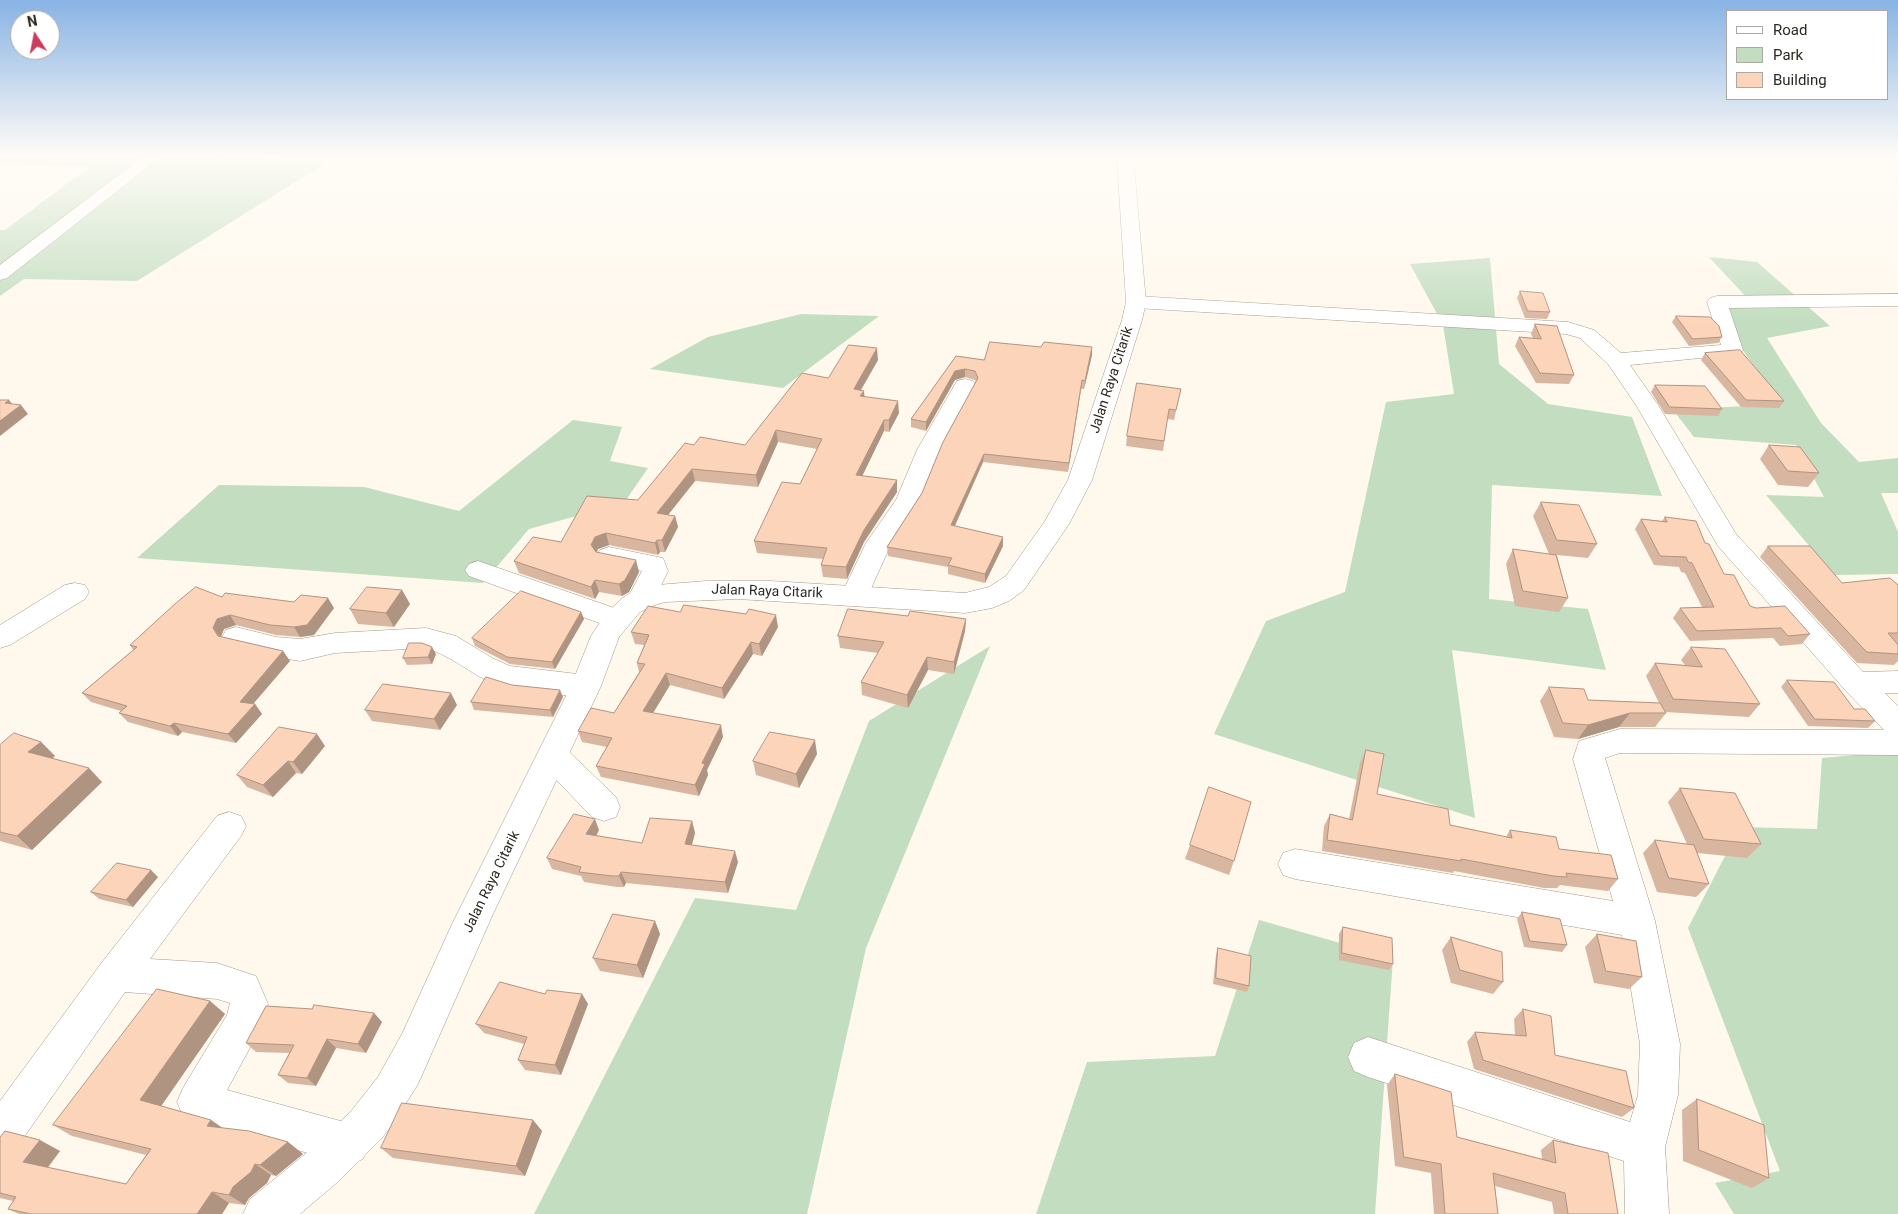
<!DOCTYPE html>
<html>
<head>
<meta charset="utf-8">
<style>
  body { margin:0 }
  #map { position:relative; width:1898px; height:1214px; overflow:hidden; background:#fff8ed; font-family:Roboto,sans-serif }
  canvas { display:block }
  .legend { position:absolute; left:1726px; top:10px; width:162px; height:90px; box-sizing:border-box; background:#fff; border:1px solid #aba9a6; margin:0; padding:6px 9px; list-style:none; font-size:15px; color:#2c2821 }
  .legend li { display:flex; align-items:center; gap:10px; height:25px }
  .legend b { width:25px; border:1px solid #aba9a6 }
  .north { position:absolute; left:10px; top:10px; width:50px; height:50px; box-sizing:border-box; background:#fff; border:1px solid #aba9a6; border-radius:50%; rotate:349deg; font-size:14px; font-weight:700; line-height:20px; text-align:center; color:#2c2821 }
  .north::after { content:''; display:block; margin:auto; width:18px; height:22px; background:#cb3c5d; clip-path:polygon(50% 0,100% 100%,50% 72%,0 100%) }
</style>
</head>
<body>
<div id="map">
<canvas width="1898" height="1214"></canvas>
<ul class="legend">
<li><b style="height:6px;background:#fff"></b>Road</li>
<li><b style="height:14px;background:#c2ddbf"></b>Park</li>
<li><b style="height:14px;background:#fcd4ba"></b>Building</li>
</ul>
<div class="north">N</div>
</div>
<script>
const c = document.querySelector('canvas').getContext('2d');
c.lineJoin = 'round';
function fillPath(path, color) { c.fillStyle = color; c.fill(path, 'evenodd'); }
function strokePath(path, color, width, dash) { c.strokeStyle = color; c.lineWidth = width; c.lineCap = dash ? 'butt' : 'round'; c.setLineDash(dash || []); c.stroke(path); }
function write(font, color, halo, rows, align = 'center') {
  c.font = font + ' Roboto,sans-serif'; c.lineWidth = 4.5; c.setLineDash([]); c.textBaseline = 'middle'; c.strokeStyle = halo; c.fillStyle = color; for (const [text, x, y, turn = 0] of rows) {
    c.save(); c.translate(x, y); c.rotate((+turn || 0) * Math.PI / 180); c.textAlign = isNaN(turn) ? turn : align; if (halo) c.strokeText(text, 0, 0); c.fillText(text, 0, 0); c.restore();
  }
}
const green = new Path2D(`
  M0,155H203L326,163L137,281L24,279L0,296V230H5L89,167L0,164Z
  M1709,257L1757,262L1830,326L1767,338L1821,423L1859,462L1898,458V493H1881L1898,532V574L1834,575L1766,495L1824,497L1796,445L1694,437L1673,410L1781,404L1715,311L1748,299Z
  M1490,258L1499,364L1548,404L1632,417L1662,496L1492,485L1489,599L1588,609L1606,670L1452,650L1475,818L1214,734L1266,621L1345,592L1386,402L1454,394L1443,325L1410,264Z
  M801,314L879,316L783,388L650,369L708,337Z
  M573,420L622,427L610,461L648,468L624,503L529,529L483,583L137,558L219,485L364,487L459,511Z
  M990,646L866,948L807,1214H534L695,898L796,910L869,721Z
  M1898,751V1214H1734L1715,1183L1780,1171L1688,928L1740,827L1817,829L1822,758Z
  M1259,920L1393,958L1375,1214H1036L1087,1062L1215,1056Z`);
const minor = new Path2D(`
  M145,155H163L7,278L0,280V265Z
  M1898,294V306L1729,308L1743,350L1740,354L1630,365L1658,405L1736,534L1863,672L1898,671V693H1885L1898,706V755L1620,753L1605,758L1655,921L1680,1044L1678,1095L1665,1147L1669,1214H1625L1624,1161L1368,1077L1354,1071L1348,1057L1354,1043L1368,1037L1630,1122L1638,1095L1640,1044L1622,935L1295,879L1283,875L1278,864L1283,853L1295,849L1613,901L1573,759L1579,741L1620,729L1884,730L1846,691L1718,546L1636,405L1608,364L1580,338L1566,334L1136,308L1129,306L1126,302L1129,298L1136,296L1568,322L1594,330L1621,353L1721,345L1707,302L1710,298L1717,296Z
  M965,379L973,381L976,386L941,450L920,501L891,544L865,602L855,605L845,602L841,595L866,543L896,500L917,450L954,386L957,381Z
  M609,547L663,558L668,571L651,606L641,609L631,606L627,599L642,571L600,562L596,556L600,550Z
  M478,561L626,612L630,619L626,626L616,629L469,576L465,570L469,564Z
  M75,583L85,585L89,592L85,599L10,645L0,648V625L65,585Z
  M236,627L276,637L300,639L335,633L426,628L456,636L492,658L510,666L586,675L596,678L601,686L596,694L586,697C559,694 519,695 494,684C471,674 450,655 426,648L335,653L300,661L276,657L226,644L222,637L226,630Z
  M553,743L564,747L616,797L620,807L616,817L604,821L592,817L542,765L537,756L542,747Z
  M229,812L241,816L246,826L241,836L150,959L217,963L256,976L268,1004L264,1022L227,1090L348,1123L363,1129L369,1144L363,1159L348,1165L183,1116L177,1102L183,1088L227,1015L230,1003L217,999L125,992L15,1150L0,1156V1101L103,961L217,816Z`);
const tertiary = new Path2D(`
  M1117,155H1133L1146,302L1142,320L1092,480L1069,524L1024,590L1009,601L992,608L965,613L738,599L665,602L652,606L640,612L619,637L601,686L493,914L418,1084L393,1124L381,1139L340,1180L300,1214H243L250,1199L325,1138L352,1110L378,1077L402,1034L453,922L571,686L591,636L603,618L621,599L632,592L657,585L706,581H771L965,593L989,587L1006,576L1045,521L1068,480L1122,320L1126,302Z`);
const wall = new Path2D(`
  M1520,291L1550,312L1547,319L1525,318L1517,298Z
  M1676,316L1722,337L1718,343L1689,346L1672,322Z
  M1535,324L1574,375L1569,384L1536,383L1515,346L1519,337L1533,338L1531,334Z
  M1705,353L1784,401L1779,408L1741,407L1701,360Z
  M1092,355L1084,389H1081L1068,472L983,462L955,526L1003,537V546L985,583L948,574V567L888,556L887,547L922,493L976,382L975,380L965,377L955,380L926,431L911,427V419L956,356L984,360Z
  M878,360L861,390L864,397L899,413L889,432L884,431L862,476L897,480V492L864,542L847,579L823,577L821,565L823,559L757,553L754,541L800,484L817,449L778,442L758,487L695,481L668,515L675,516L678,527L665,552H660L658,555L609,545L598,549L597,552L639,572L629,592L622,596L599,592L595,599L519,573L514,561L561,542L638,500L694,445H745L828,378Z
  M1655,385L1722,409L1718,416L1665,414L1651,392Z
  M1181,389L1174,420L1167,419L1163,451L1126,446L1127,436Z
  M1769,445L1819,473L1808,487L1778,485L1760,459Z
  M1541,502L1597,544L1588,558L1557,555L1568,598L1559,612L1515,606L1506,564L1513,549L1549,554L1533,516Z
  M1665,517L1705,543L1724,574L1750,606L1810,634L1802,644L1780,646L1773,638L1690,641L1673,618L1680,608L1702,607L1685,573L1681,572L1679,567L1654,565L1635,529L1641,519L1662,521Z
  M1768,546L1842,583L1898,585V644H1897L1898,645V661L1894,665L1857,663L1760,557Z
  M402,590L410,604L394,627L358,624L350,609Z
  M222,597L334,608L314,635L300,637L276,635L236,625L224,629L221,637L283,651L290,661L253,704H255L262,714L236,743L182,732L178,736L128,722L119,713L121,711L91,702L82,693L133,650L130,645Z
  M581,612L584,619L555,669L510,664L475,646L472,638Z
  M908,616L966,619L965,631L954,674L928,670L908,708L862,695L861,682L878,653L840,648L838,636Z
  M778,627L762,656L753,654L724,699L670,685L653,713L723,737L707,770L708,775L699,796L601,777L596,766L607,747L582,742L578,731L614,713L639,672L637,663L644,645L635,644L631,632Z
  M1691,647L1760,704L1749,717L1665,712L1666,713L1655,727H1619L1578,739L1554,737L1540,701L1549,687L1588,700L1659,703L1646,676L1655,663L1685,665L1681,660Z
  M436,654L432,664L407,665L403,658Z
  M1787,680L1854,709L1875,721L1868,728L1808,726L1781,687Z
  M512,685L563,697L553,717L474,710L471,702Z
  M457,705L440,730L372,721L365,710Z
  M41,742L55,756L52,758L102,782L32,850L0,841V745Z
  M325,746L302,774L296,773L273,797L247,787L237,775Z
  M1366,750L1377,794L1450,825L1506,837L1510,830L1559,849L1618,879L1608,891L1560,885L1557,888H1544L1454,871L1453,873L1322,851L1324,826L1330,814L1349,819L1360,763Z
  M817,754L799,788L756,775L753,761Z
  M1680,788L1761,844L1747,858L1697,853L1709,884L1696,897L1657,892L1643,853L1655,840L1687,844L1668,802Z
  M692,821L695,833L692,845L738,862L728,893L626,883L624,887H617L584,882L581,876L552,869L547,858L599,830L596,836L642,843Z
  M1190,845L1234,861L1229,875L1185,859Z
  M158,877L133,907L99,899L91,892Z
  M1522,912L1567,945L1562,952L1524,947L1517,919Z
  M655,921L660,934L643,978L600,971L593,958Z
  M1343,927L1393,964L1389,970L1339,960V934Z
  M1597,934L1642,977L1629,989L1594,983L1585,947Z
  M1451,937L1503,982L1493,994L1451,983L1442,950Z
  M1218,948L1249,986L1247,992L1213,984L1216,955Z
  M545,994H582L588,1004L561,1075L525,1070L518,1060L524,1044L484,1033L476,1024Z
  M210,1001L225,1014L161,1106L211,1120L222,1128L288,1142L303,1154L276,1176L271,1175L267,1183L249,1198L245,1205L229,1203L222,1214H19L8,1209L13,1201L0,1198V1137L60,1151L48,1168L126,1184L146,1155L72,1136L53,1125Z
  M312,1009L374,1013L382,1022L366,1053L336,1048L316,1086L288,1083L278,1075L289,1053L256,1052L246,1043Z
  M1523,1009L1555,1055L1634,1108L1622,1117L1474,1069L1467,1042L1475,1032L1515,1035L1514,1019Z
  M1395,1074L1457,1137L1542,1159L1541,1150L1553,1140L1618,1214H1554L1552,1202L1495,1186L1498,1214H1434L1431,1173L1395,1166L1387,1085Z
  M1697,1099L1769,1178L1752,1188L1683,1161L1682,1110Z
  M533,1120L542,1131L525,1176L393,1158L381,1148Z`);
const shadedWall = new Path2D(`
  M1092,347V355L1084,389L1085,381Z
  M877,348L878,360L855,400L854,389Z
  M965,369V377L955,380L926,431V422L955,371Z
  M1082,380L1081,389L1068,472L1069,463Z
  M864,391L865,402L860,396Z
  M9,400L16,409L21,405L28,414L0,436V421L5,403Z
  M898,401L899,413L889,432V420Z
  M884,420V431L857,487L856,475Z
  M776,430L778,442L758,487L756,475Z
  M984,454L983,462L951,534V525Z
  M692,469L695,481L660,525L657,513Z
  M897,480V492L864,542L847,579L846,567L864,530Z
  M675,516L678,527L665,552L662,540Z
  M606,533L609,545L598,549L594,557L591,545L595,537Z
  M1003,537V546L985,583V574Z
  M657,540L660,552L658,555L655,543Z
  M636,560L639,572L629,592L622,596L619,584Z
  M595,580L599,592L595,599L591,587Z
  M402,590L410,604L394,627L386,613Z
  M328,598L334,608L314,635L300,637L294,627Z
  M581,612L584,619L555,669L552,662Z
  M230,615L236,625L224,629L220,638L226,646L213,628L217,619Z
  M776,615L778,627L762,656L759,644Z
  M966,619L965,631L954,674V662Z
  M751,642L753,654L724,699L722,688Z
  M432,647L436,654L432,664L428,657Z
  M283,651L290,661L247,711L240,702Z
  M927,657L928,670L908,708L907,695Z
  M666,673L670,685L647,723L643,711Z
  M560,690L563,697L553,717L550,710Z
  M451,693L457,705L440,730L434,719Z
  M255,704L262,714L236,743L228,734Z
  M1630,713L1619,727L1578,739L1588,725Z
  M174,723L182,732L178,736L170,726Z
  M721,725L723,737L707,770L708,775L699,796L695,785L702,763Z
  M317,734L325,746L302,774L293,762Z
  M815,740L817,754L799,788L796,774Z
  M41,742L55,756L43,767L28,752Z
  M288,761L296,773L273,797L263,785Z
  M89,768L102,782L32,850L17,836Z
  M595,819L599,830L591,845L586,834Z
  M692,821L695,833L689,855L685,844Z
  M735,851L738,862L728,893L725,882Z
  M151,870L158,877L133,907L126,900Z
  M621,872L626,883L624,887L619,876Z
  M655,921L660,934L643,978L637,965Z
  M582,994L588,1004L561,1075L555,1065Z
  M210,1001L225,1014L157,1112L140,1100Z
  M374,1013L382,1022L366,1053L358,1044Z
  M327,1039L336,1048L316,1086L307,1078Z
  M211,1120L227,1131L207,1126Z
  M533,1120L542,1131L525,1176L516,1166Z
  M40,1140L60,1151L43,1173L23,1162Z
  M288,1142L303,1154L276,1176L260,1165Z
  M255,1164L271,1175L267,1183L249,1198L245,1205L229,1195L233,1187Z
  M212,1192L229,1203L222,1214H197Z`);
const building = new Path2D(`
  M1520,291L1543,293L1550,312L1528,311Z
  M1676,316L1710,317L1719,326L1722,337L1693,339Z
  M1535,324L1557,326L1574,375L1540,373L1519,337L1541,339Z
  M990,342L1041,347L1044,342L1092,347L1085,381L1082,380L1069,463L984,454L951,525L1003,537L985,574L948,565L952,558L887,547L922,493L943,442L978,378L975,371L965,369L955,371L926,422L911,419L956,356L984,360Z
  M849,345L877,348L854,389L864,391L860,396L898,401L889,420H884L856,475L897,480L864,530L846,567L821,565L827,548L754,541L782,482L800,484L822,439L776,430L756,475L692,469L657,513L675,516L662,540H657L655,543L606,533L595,537L591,545L596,552L636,560L625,580L619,584L595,580L591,587L514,561L533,537L561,542L587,496L638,500L685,443L694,445L700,437L745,445L802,373L828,378Z
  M1740,350L1784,401L1746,400L1705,353Z
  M1137,383L1181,389L1176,410L1169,409L1164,441L1127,436Z
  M1655,385L1705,386L1722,409L1670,407Z
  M0,400H9L5,403L21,405L0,421Z
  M1769,445L1800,447L1819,473L1788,471Z
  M1541,502L1579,505L1597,544L1557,540Z
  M1665,517L1696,521L1705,543L1709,544L1724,574L1734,575L1750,606L1756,608L1785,606L1810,634L1788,636L1781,628L1697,631L1680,608L1714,607L1692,563L1688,562L1686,557L1660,556L1641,519L1667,522Z
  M1768,546H1810L1842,583L1890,578L1898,585V633H1888L1898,645V654L1867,652Z
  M1513,549L1556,555L1568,598L1523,591Z
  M196,587L222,597L225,593L294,602L301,595L328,598L307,625L294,627L270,625L230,615L217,619L213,628L218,636L283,651L240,702L255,704L228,734L174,723L170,726L119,713L127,706L82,693L137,647L130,645L176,603Z
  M367,587L402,590L386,613L350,609Z
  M521,591L581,612L552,662L507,657L472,638Z
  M684,605L746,614L749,609L776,615L759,644L751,642L722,688L666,673L643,711L721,725L702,763L705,764L695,785L596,766L612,738L578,731L591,708L614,713L645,664L637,663L649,635L631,632L648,606L680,612Z
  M848,609L908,616L910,611L966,619L954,662L927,657L907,695L861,682L884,642L838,636Z
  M409,643H422L432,647L428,657L403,658Z
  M1691,647L1725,649L1760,704L1673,699L1655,663L1702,667Z
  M486,677L512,685L560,690L550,710L471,702Z
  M1787,680L1834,682L1854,709H1865L1875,721L1815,719Z
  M383,684L451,693L434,719L365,710Z
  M1549,687L1584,689L1588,700L1660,703L1666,713H1630L1588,725L1563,723Z
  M279,727L317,734L293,762L288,761L263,785L237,775Z
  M770,732L815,740L796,774L753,761Z
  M14,733L41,742L28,752L89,768L17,836L0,832V745Z
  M1366,750L1384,754L1377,794L1448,809L1450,825L1512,838L1510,830L1556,837L1559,849L1611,855L1618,879L1566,873L1567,877L1553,876L1461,859V861L1327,840L1330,814L1352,820Z
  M1209,787L1251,802L1234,861L1190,845Z
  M1680,788L1735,793L1761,844L1704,839Z
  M574,814L595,819L586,834L642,843L650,818L692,821L685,844L735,851L725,882L621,872L619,876H612L579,872L581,867L547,858Z
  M1655,840L1694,845L1709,884L1669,878Z
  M117,863L151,870L126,900L91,892Z
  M1522,912L1560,919L1567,945L1530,941Z
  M613,914L655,921L637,965L593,958Z
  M1343,927L1392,938L1393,964L1342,953Z
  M1597,934L1636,941L1642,977L1606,971Z
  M1451,937L1502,952L1503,982L1460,970Z
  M1218,948L1251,956L1249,986L1216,978Z
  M500,982L545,994L547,990L582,994L555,1065L518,1060L527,1037L476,1024Z
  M157,989L210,1001L140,1100L211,1120L207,1126L249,1131L288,1142L260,1165L255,1164L251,1172L233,1187L229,1195L212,1192L197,1214H31L8,1209L16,1197L0,1193V1137L5,1131L40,1140L23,1162L126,1184L151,1149L53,1125Z
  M314,1005L374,1013L358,1044L327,1039L307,1078L278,1075L294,1045L246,1043L266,1006L312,1009Z
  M1523,1009L1551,1016L1555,1055L1626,1071L1634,1108L1483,1060L1475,1032L1526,1036Z
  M1395,1074L1451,1092L1457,1137L1556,1163L1553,1140L1608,1153L1618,1214H1568L1565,1193L1493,1173L1498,1214H1445L1441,1164L1404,1157Z
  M1697,1099L1764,1125L1769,1178L1699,1150Z
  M402,1103L533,1120L516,1166L381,1148Z`);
const streetNames = [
  ["Jalan Raya Citarik",1112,380,-72],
  ["Jalan Raya Citarik",767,592,2],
  ["Jalan Raya Citarik",492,882,-64]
];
fillPath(green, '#c2ddbf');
strokePath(minor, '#a39888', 1);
strokePath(tertiary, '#a39888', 1);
fillPath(minor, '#fff');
fillPath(tertiary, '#fff');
fillPath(wall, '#d9b6a0');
fillPath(shadedWall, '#b09482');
fillPath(building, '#fcd4ba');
strokePath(building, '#b09482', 1);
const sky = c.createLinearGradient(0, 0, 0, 325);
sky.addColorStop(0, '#88b3e4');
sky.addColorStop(0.48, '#fffcf7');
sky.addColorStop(1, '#fffcf700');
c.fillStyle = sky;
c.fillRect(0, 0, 1898, 325);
write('14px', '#2c2821', '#fff', streetNames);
</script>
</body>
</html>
